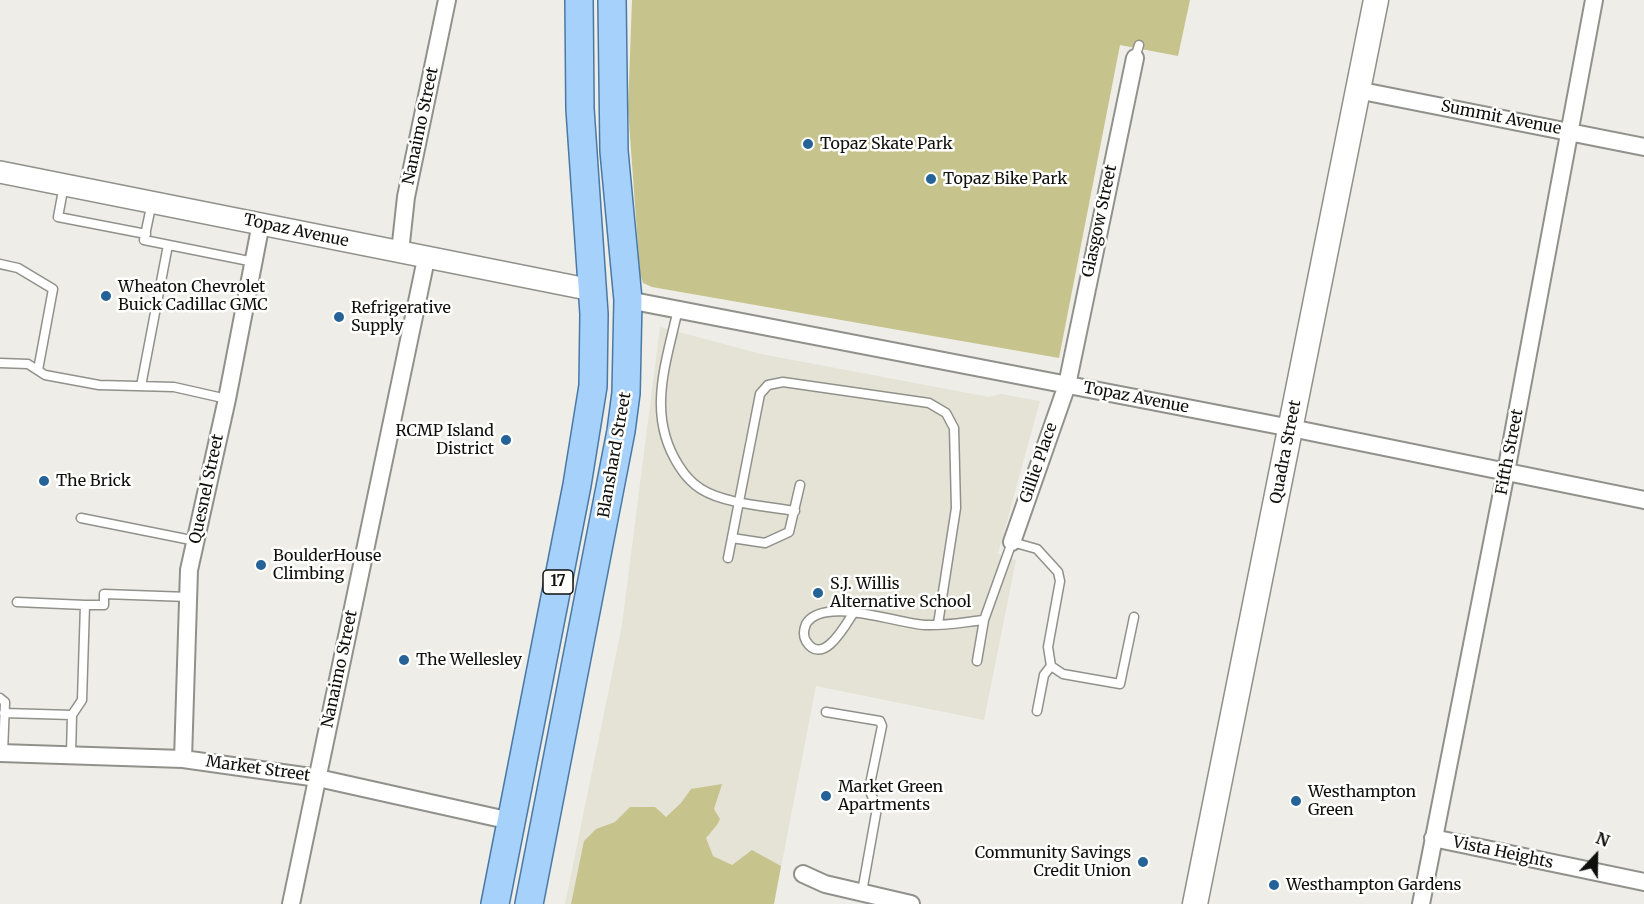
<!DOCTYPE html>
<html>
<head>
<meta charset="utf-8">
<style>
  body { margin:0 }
  #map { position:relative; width:1644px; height:904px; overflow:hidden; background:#eeede7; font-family:Merriweather,serif }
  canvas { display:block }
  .north { position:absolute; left:1566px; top:826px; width:60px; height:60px; -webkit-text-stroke:4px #fffffe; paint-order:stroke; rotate:22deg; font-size:16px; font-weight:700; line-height:24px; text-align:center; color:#0f0f0d }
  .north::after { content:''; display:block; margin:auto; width:21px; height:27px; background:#0f0f0d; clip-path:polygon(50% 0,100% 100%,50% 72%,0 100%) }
</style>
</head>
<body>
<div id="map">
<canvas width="1644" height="904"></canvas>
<div class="north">N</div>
</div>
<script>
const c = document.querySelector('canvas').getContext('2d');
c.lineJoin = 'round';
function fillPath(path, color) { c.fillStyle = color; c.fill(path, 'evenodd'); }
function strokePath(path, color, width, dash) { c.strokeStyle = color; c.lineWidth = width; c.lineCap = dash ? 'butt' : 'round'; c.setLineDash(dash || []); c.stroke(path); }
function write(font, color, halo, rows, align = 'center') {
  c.font = font + ' Merriweather,serif'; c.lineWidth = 5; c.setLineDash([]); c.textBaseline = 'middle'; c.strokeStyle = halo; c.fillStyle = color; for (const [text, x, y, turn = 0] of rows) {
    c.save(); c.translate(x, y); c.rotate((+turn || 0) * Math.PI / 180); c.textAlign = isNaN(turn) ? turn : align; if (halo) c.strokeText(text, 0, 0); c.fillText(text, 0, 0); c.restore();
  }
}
const built = new Path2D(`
  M660,327L761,354L989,397L1001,394L1040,401L998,554L1016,560L984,720L816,686L774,904H565L622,625Z`);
const green = new Path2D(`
  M632,0H1190L1178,56L1120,45L1059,358L652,287L643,283L640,274L628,109Z
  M722,784L714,809L720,819L717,825L706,838L713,856L732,865L752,850L781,866L774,904H571L584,841L596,829L615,822L630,807H655L666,817L681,803L691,789Z`);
const service = new Path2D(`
  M1135,58L1139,45
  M64,185L58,217L146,234
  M152,202L144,240L254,262
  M0,264L18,268L53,289L38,370
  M678,309C666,364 646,415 679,466C684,474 693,484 701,489C725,504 767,506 795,511
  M0,363L28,364L45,375L99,385L174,387L227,399
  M141,386L168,245
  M81,518L196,541
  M732,538L765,543L789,532L800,485
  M728,558L760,394L768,385L783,382L929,403L946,413L954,428L956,508L938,624
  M17,602L85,605L82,700L72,715L71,755
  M85,605H104V594L188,597
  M854,612C846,624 823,668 806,641C803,636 804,629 806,624C823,595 898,624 925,625C944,626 965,622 984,620
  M977,661L984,620L1012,542L1037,549L1058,572L1060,581L1048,647L1051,666L1063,674L1120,684L1134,617
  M0,698L5,702L3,753
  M1037,711L1044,675L1051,666
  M826,712L880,721L882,726L869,789L877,808L862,892
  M4,713L72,715`);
const minor = new Path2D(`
  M1357,90L1644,147
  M400,252L406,197L447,0
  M628,300L1291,428L1644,500
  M1012,542L1067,385L1135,58
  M0,753L183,759L318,778L511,821
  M183,759L189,570L227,399L261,223
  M1433,838L1644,882
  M803,874L825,884L911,904
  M291,904L426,259
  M1421,904L1506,472L1594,0`);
const tertiary = new Path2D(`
  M0,172L592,290`);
const secondary = new Path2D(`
  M1195,904L1376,0`);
const primary = new Path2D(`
  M495,904L577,485L593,386L594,314L580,109L579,0
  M529,904L621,431L626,393L628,300L614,151L612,0`);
const markers = [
  [808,144,6,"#246298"],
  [931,179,6,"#246298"],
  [106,296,6,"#246298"],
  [339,317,6,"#246298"],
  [506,440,6,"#246298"],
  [44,481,6,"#246298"],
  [261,565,6,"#246298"],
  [818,593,6,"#246298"],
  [404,660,6,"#246298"],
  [826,796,6,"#246298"],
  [1296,801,6,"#246298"],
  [1143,862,6,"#246298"],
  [1274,885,6,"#246298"]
];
const shields = [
  [558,582,30]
];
const shieldNames = [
  ["17",558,582]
];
const streetNames = [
  ["Summit Avenue",1501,118,11],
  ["Nanaimo Street",421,126,-78],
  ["Glasgow Street",1100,221,-78],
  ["Topaz Avenue",296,231,12],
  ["Topaz Avenue",1136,398,11],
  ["Quadra Street",1286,452,-79],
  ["Fifth Street",1510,452,-79],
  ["Blanshard Street",615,455,-80],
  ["Gillie Place",1039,463,-71],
  ["Quesnel Street",207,489,-78],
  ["Nanaimo Street",340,669,-78],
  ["Market Street",258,769,8],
  ["Vista Heights",1503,853,12]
];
const poiNames = [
  ["Topaz Skate Park",820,144],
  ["Topaz Bike Park",943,179],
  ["Wheaton Chevrolet",118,287],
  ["Buick Cadillac GMC",118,305],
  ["Refrigerative",351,308],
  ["Supply",351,326],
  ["RCMP Island",494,431,"right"],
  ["District",494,449,"right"],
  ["The Brick",56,481],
  ["BoulderHouse",273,556],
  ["Climbing",273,574],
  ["S.J. Willis",830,584],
  ["Alternative School",830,602],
  ["The Wellesley",416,660],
  ["Market Green",838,787],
  ["Apartments",838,805],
  ["Westhampton",1308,792],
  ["Green",1308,810],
  ["Community Savings",1131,853,"right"],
  ["Credit Union",1131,871,"right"],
  ["Westhampton Gardens",1286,885]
];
fillPath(built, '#e4e3d6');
fillPath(green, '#c7c38d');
strokePath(service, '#91918b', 11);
strokePath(minor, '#91918b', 20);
strokePath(tertiary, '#91918b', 24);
strokePath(secondary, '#91918b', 27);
strokePath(primary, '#4a79a5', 30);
strokePath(service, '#fff', 8);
strokePath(minor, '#fff', 16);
strokePath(tertiary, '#fff', 21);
strokePath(secondary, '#fff', 24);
strokePath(primary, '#a5d1fa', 27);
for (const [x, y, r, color] of markers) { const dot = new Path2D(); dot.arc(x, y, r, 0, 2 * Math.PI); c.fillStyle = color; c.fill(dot); strokePath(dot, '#fffffe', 2); }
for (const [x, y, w] of shields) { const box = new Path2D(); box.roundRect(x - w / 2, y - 12, w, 24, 4.5); c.fillStyle = '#fffffe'; c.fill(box); strokePath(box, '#0f0f0d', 1.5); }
write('bold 15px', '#0f0f0d', null, shieldNames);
write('16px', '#0f0f0d', '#fffffe', streetNames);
write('16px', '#0f0f0d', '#fffffe', poiNames, 'left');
</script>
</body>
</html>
